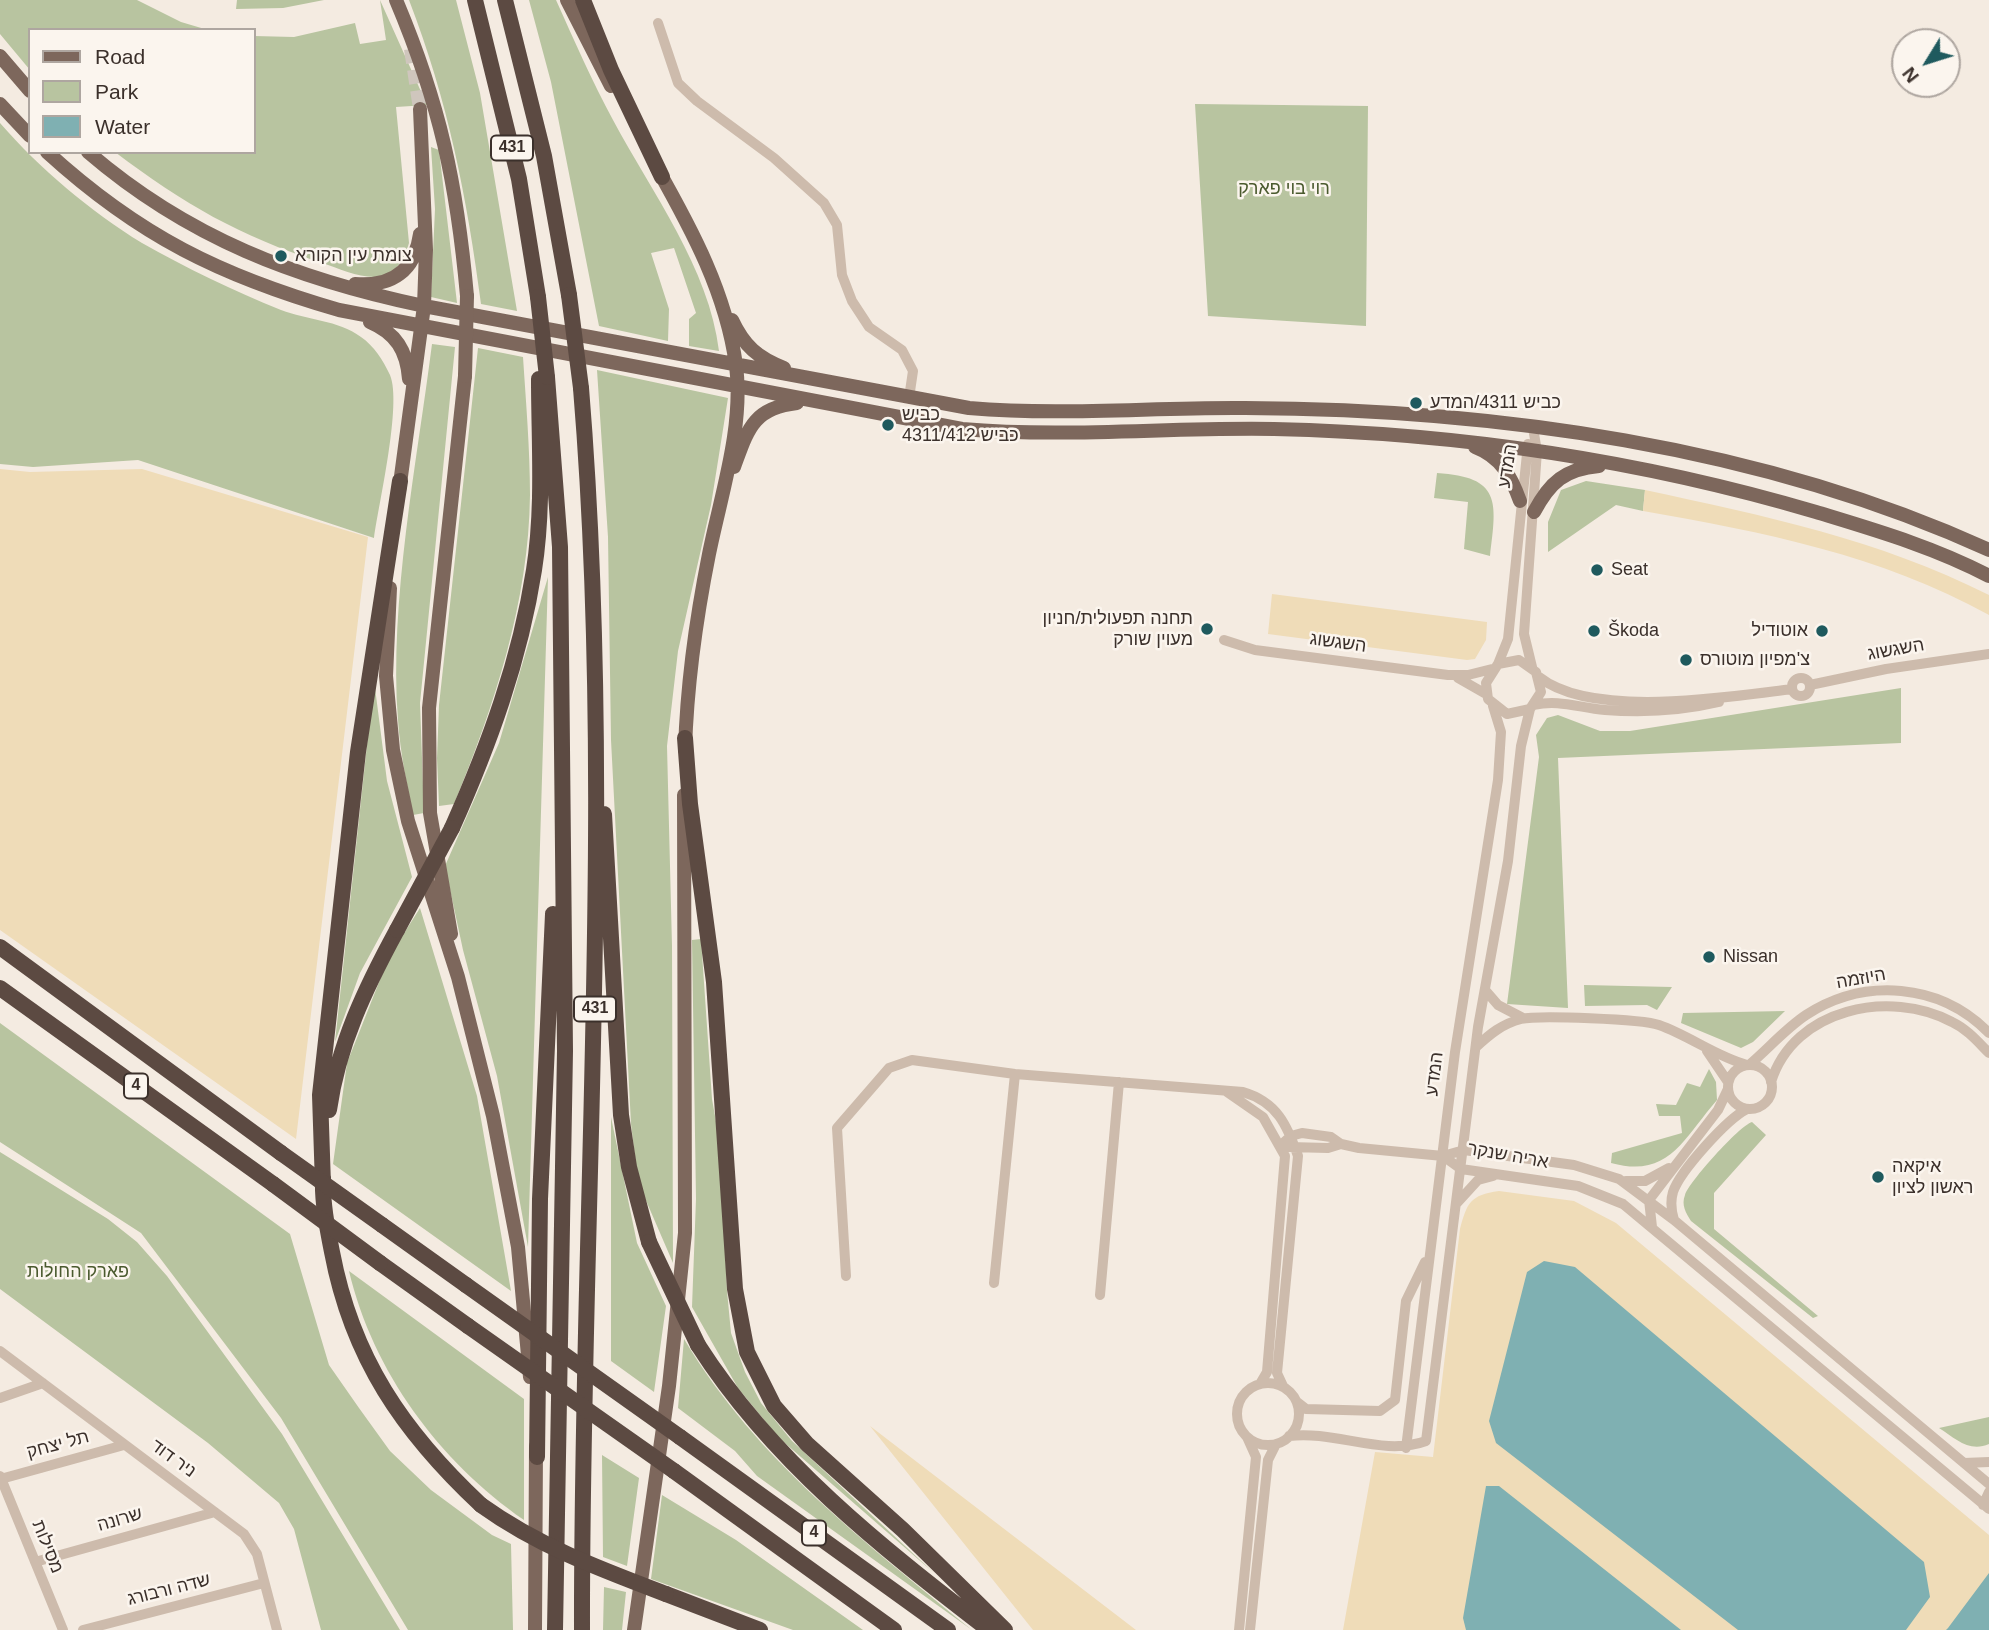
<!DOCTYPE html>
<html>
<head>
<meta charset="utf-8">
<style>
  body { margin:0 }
  #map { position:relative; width:1989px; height:1630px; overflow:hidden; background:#f4ebe1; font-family:Arial,sans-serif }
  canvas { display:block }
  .legend { position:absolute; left:28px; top:28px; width:228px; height:126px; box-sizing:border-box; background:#fbf5ee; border:2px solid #aea6a0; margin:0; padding:9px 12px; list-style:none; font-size:21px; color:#3b302b }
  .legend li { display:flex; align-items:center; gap:14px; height:35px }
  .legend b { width:35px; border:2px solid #aea6a0 }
  .north { position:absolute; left:1891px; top:28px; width:70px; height:70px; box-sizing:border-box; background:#fbf5ee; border:2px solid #aea6a0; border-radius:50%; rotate:232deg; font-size:19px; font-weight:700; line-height:28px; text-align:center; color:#3b302b }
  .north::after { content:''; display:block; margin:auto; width:24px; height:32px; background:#1f5a5e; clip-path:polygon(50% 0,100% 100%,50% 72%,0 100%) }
</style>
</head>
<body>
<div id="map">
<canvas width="1989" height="1630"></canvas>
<ul class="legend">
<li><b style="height:9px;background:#7d675c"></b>Road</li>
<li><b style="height:19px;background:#b8c4a0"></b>Park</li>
<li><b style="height:19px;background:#7fb0b2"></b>Water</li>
</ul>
<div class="north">N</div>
</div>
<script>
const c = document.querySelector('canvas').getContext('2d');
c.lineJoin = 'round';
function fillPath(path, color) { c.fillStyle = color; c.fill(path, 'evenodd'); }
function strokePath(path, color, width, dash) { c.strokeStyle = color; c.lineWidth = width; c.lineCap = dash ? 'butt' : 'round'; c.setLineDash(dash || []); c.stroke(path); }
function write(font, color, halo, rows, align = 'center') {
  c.font = font + ' Arial,"Noto Sans Hebrew",sans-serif'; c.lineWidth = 5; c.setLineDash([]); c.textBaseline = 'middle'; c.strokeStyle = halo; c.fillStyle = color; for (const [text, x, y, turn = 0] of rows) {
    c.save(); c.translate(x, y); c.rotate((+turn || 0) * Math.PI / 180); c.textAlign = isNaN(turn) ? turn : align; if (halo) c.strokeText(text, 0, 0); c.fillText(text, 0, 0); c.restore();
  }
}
const green = new Path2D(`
  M0,0H137L181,22L208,30H30V70L0,34Z
  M237,0H324L283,8L236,9Z
  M380,0L427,105L396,107L409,243C404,261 395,276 374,277C357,277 338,268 322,263C238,235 185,205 115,152H254V36L294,37L355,23L360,44L386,40Z
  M409,0H456L480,93L517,311L481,304C467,197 448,101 409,0Z
  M529,0H556C574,40 592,81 613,120C652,193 709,268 719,351L689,346V319L696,313L674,248L651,253L669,309L668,341L599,326L551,82Z
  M1195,104L1368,106L1366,326L1208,316Z
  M0,123C40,169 90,211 142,243C186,268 234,291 281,310C307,320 338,320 361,337C374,346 383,360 390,375C402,404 379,502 374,538L138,460L33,467L0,464Z
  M431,147L439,150L457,303L431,297L435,209Z
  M432,344L455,347L420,703L424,813L413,815C407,784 400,752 398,720C389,602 417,462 432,344Z
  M478,348L523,357C526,403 530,449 530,495C529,601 494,707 454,804L439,806L437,758L439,705Z
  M597,370L728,398L711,505L678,651L667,746L672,946L673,1263L638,1182L631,1124L611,740L608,537Z
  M1437,473C1501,477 1497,501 1490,556L1464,549L1468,502L1434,498Z
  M1586,481L1645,490L1643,511L1616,505L1548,552V522L1561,490Z
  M548,577L528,1247L497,1076L463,950L445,866L499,743Z
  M374,680L387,781L412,877L360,973L335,1042Z
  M1901,688V743L1558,758L1568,1008L1507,1004L1539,757L1536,735L1547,718L1558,715L1600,731H1630Z
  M420,908L477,1096L511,1291L333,1164L347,1063L389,957Z
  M701,939L712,1099L721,1150L727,1291L731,1333L745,1372L761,1403L792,1441L934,1573L778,1437L738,1388L692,1307L696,1199L692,940Z
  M1584,985L1672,987L1657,1010L1647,1005L1585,1006Z
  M1785,1011L1753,1042L1741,1048L1681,1023L1683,1013Z
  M0,1023L290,1234L329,1365L359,1408L390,1451L431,1490L492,1535L511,1544L513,1630H408L281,1418L141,1233L0,1142Z
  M1709,1069L1716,1082L1717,1100C1683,1139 1669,1179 1611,1163L1612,1153L1682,1133L1680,1116H1659L1656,1104L1676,1105L1687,1083L1700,1087Z
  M611,1117L637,1243L666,1306L654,1392L611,1361Z
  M1752,1122L1766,1135L1714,1193V1229L1818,1316L1813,1318L1691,1221C1686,1213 1681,1205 1685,1195C1689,1182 1739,1126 1752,1122Z
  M0,1152L108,1219L137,1242L167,1276L282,1434L400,1630H321L294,1529L279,1503L208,1443L0,1289Z
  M349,1271L524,1399V1520C439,1461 373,1372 349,1271Z
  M684,1339C757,1461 864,1541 972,1630L757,1476L735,1451L678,1408Z
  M1989,1417V1444C1969,1453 1955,1438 1939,1428Z
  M602,1455L639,1478L627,1566L603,1557Z
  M662,1495L736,1540L863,1630H793L651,1579Z
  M604,1587L626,1592L622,1630H603Z`);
const sand = new Path2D(`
  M0,469L30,472L142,469L368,537L296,1139L0,930Z
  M1645,490C1765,516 1878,539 1989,595V615C1881,555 1763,532 1643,511Z
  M1272,594L1487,622L1486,640L1475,659L1467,660L1268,634Z
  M1499,1191L1574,1201L1616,1223L1989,1535V1630H1343L1375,1452L1433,1457L1460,1229C1467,1203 1470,1195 1499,1191Z
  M870,1426L1136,1630H1033Z`);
const water = new Path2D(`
  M1544,1261L1575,1267L1924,1562L1930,1597L1906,1630H1738L1496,1443L1489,1421L1527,1272Z
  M1486,1486H1499L1681,1630H1466L1463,1618Z
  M1989,1573V1630H1946L1948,1628Z`);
const majorTunnel = new Path2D(`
  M411,49L420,109`);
const minor = new Path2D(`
  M658,23L678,83L697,101L774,158L824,203L837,225L842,275L852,301L869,327L902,350L913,371L909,398
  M1224,640L1255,650L1448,675H1468L1492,669
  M1498,664L1508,639L1528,444
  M1532,667L1524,634L1537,451L1533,428
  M1539,677C1592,719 1726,697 1792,689
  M1792 687a9 9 0 1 1 18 0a9 9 0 1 1-18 0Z
  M1458,678L1486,694
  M1810,685L1886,669L1989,654
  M1534,705C1559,699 1579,708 1605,710C1644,713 1681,711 1719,702
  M1485,990L1498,1005L1523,1018
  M1476,1047C1490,1034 1502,1024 1521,1019C1538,1015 1642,1019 1659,1025C1690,1036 1715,1056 1747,1065
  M1707,1051L1728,1082
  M1749,1065C1768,1049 1785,1029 1806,1015C1865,977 1940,983 1989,1033
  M1728 1087a22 22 0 1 1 44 0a22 22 0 1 1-44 0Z
  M1771,1082C1794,1008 1890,989 1952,1022C1967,1029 1978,1042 1989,1053
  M1227,1092L1263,1117L1285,1156L1267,1372L1260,1384
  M1280,1146L1291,1136L1302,1133L1331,1137L1341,1144L1359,1148L1443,1156L1464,1150L1574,1165L1619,1179L1674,1220L1989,1484
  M1289,1147L1328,1148L1341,1144
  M1443,1156L1461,1169L1578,1186L1623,1204L1989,1509
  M1626,1181H1645L1669,1168
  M1457,1203L1478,1180L1493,1176
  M1674,1220C1671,1210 1670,1202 1673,1192C1680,1171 1727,1119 1747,1109
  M1652,1227L1649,1200L1718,1110L1728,1089
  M846,1276L837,1128L889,1068L912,1060L1015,1074L1243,1092C1277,1102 1287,1125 1298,1156L1277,1373L1283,1386
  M994,1283L1015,1074
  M1100,1295L1119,1082
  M0,1351L244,1534L257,1554L277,1630
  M1237 1414a31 31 0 1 1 62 0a31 31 0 1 1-62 0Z
  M0,1398L43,1383
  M1297,1402L1306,1409L1380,1411L1395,1400L1406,1301L1425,1262
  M1289,1436C1335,1430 1383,1457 1426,1441L1478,1027L1508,861L1521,746L1530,709L1541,692L1536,672L1519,660L1498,664L1486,683L1488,699L1507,714L1530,709
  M1406,1448L1455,1052L1498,780L1501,732L1493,706
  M1964,1463L1989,1462
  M0,1476L63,1630
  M1,1479L124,1445
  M1983,1505L1989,1492
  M35,1562L215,1512
  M83,1630L264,1583
  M1239,1630L1256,1457L1247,1437
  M1250,1630L1268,1460L1276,1444`);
const major = new Path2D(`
  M396,0C440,104 457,184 467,296
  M567,0L611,86
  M0,56L30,91
  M0,104L30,136
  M47,152C139,236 221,276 339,310L962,429C1066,438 1170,427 1274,429C1457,433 1640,460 1816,512C1875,530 1934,547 1989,576
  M88,152C188,238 296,279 424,306L969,408C1062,416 1153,407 1245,408C1493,409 1762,446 1989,550
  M657,168C692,230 726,293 736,365C744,427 721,494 709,554C696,619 687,684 685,750
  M355,284C392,287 415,271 420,234
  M732,320C744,346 758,358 784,368
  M370,322C396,333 407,351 409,379
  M1475,447C1501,457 1511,476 1520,501
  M734,467C748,429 753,408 797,403
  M399,491L424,306L426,250L420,109
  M1534,512C1550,482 1565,469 1599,466
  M390,588L386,676L393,750L408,821L458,977L493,1116L518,1247L530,1377
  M451,934L430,813L429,708L465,376
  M535,1630L536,1446
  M634,1630L669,1386L685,1233L684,795`);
const highway = new Path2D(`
  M475,0L519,179L538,297
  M505,0L544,156L569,295
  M583,0L611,70L662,177
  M547,377L560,547L565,1051L555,1630
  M581,388C615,801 581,1216 582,1630
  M685,738L690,804L714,982L735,1289L747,1352L774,1406L807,1444L903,1530L1005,1630
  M604,814L621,1115L629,1167L649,1242
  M452,828C489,745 520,660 534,570C544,507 539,442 539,379
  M0,947L281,1153
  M0,988L273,1184
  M329,1110C338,1045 366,987 397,930
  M323,1177C322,1202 327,1227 332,1252C352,1358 403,1432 481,1505
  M323,1185L320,1095L358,752L400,481
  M382,1225L466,1285
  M380,1263L468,1326
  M698,1345C772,1461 881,1547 989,1630
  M680,1437L948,1630
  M537,1457L540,1199L553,914
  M674,1471L894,1630
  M666,1594L760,1630`);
const majorBridge = new Path2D(`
  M465,376L467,296`);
const highwayBridge = new Path2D(`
  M569,295L581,388
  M538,297L547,377
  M397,930L452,828
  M281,1153L382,1225
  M273,1184L380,1263
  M649,1242L698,1345
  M466,1285L680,1437
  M468,1326L674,1471
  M481,1505C538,1546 600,1569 666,1594`);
const markers = [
  [281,256,7,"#1f5a5e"],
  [1416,403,7,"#1f5a5e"],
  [888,425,7,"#1f5a5e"],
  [1597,570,7,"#1f5a5e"],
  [1207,629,7,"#1f5a5e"],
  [1594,631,7,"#1f5a5e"],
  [1822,631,7,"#1f5a5e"],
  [1686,660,7,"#1f5a5e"],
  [1709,957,7,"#1f5a5e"],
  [1878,1177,7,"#1f5a5e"]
];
const shields = [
  [512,148,42],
  [595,1009,42],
  [136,1086,24],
  [814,1533,24]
];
const shieldNames = [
  ["431",512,148],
  ["431",595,1009],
  ["4",136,1086],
  ["4",814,1533]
];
const parkNames = [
  ["רוי בוי פארק",1284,189],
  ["פארק החולות",78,1272]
];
const poiNames = [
  ["צומת עין הקורא",295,256],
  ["כביש 4311/המדע",1430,403],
  ["כביש",902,415],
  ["4311/כביש 412",902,436],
  ["Seat",1611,570],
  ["תחנה תפעולית/חניון",1193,619,"right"],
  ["מעוין שורק",1193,640,"right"],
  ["Škoda",1608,631],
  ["אוטודיל",1808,631,"right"],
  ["צ'מפיון מוטורס",1700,660],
  ["Nissan",1723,957],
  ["איקאה",1892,1167],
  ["ראשון לציון",1892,1188]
];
const streetNames = [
  ["המדע",1508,466,-81],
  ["השגשוג",1338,643,8],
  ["השגשוג",1896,650,-10],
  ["היוזמה",1861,979,-10],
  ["המדע",1435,1074,-83],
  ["אריה שנקר",1508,1156,10],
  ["תל יצחק",58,1445,-15],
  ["ניר דוד",173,1459,36],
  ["שרונה",120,1520,-16],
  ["מסילות",47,1547,68],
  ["שדה ורבורג",169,1590,-14]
];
fillPath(green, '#b8c4a0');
fillPath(sand, '#efdcb8');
fillPath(water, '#7fb0b2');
strokePath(majorTunnel, '#cfc6bd', 14, [14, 7]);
strokePath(minor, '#cdbbac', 10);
strokePath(major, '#7d675c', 14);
strokePath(highway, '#5c4a42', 16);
strokePath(majorBridge, '#7d675c', 14);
strokePath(highwayBridge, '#5c4a42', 16);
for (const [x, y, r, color] of markers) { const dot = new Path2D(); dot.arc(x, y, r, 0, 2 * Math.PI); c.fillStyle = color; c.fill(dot); strokePath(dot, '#fbf5ee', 2.5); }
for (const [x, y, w] of shields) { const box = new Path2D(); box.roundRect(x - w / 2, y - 12.5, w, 25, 5); c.fillStyle = '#fbf5ee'; c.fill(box); strokePath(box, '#3b302b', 2); }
write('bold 16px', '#3b302b', null, shieldNames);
write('18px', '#4a5a2e', '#fbf5ee', parkNames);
write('18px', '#3b302b', '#fbf5ee', poiNames, 'left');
write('18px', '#3b302b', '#fbf5ee', streetNames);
</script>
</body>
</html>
